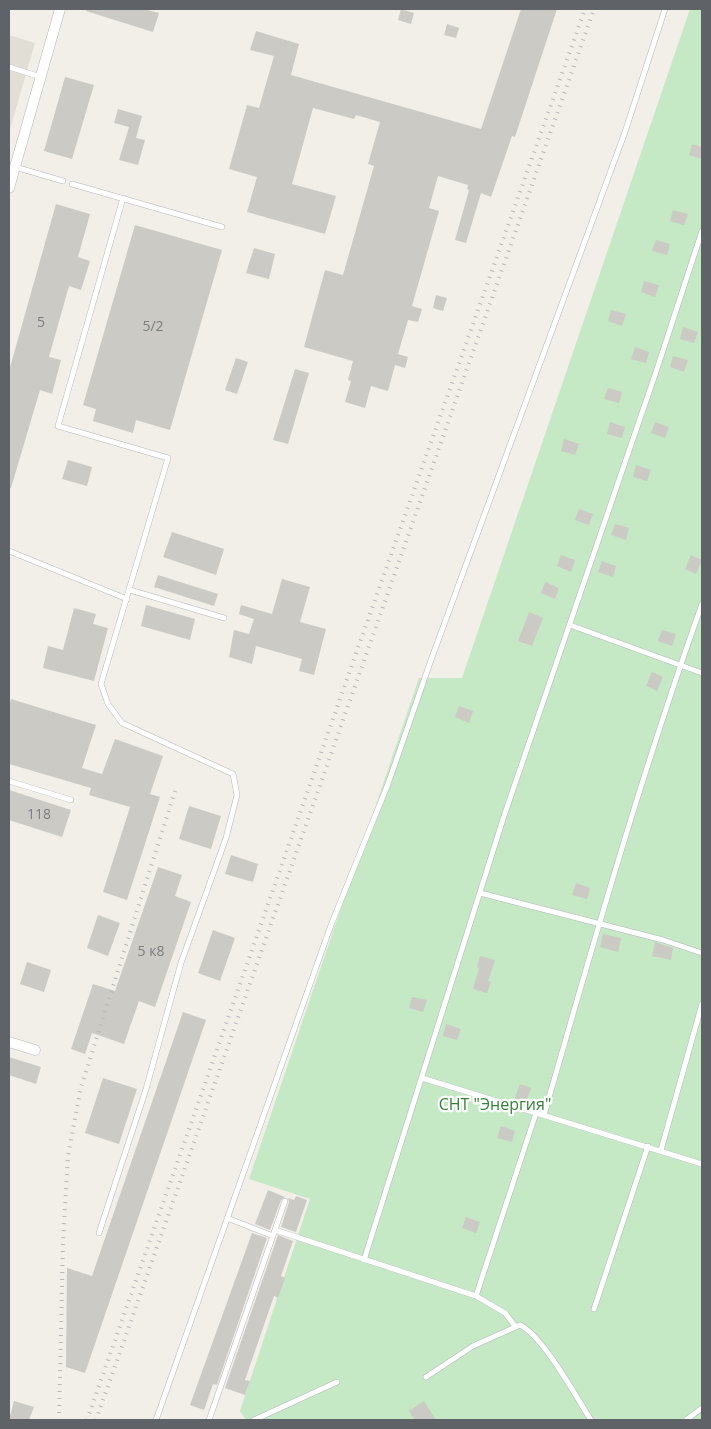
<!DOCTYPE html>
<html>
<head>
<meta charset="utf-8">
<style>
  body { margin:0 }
  #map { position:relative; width:711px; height:1429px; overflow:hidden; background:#f1efe8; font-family:"Open Sans",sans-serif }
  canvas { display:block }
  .frame { position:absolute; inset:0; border:10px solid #5f6368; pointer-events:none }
</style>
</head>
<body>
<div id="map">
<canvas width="711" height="1429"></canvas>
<div class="frame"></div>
</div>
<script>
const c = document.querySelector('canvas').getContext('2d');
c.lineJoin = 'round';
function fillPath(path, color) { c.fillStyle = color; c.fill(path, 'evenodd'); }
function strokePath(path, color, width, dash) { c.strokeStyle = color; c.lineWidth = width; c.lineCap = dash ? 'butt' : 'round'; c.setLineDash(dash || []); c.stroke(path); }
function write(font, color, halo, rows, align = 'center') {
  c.font = font + ' "Open Sans",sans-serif'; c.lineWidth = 4.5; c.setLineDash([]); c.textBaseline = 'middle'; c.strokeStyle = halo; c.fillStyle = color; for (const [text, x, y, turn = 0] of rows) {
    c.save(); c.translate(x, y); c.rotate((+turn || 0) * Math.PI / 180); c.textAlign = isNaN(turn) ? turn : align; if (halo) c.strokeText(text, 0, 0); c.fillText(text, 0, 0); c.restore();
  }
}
const education = new Path2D(`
  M9,35L35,43L9,133Z`);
const green = new Path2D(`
  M690,9H702V1420H246L240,1411L310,1199L249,1179L419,678H462Z`);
const building = new Path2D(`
  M87,9H144L159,13L153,32L86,11Z
  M401,9L414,13L411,24L398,20Z
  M521,9H557L515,137L512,136L491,197L481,193L466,243L455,240L469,190L467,189L468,185L438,176L429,208L439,211L412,306L422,309L418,322L408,320L398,354L408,357L405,368L395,365L388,391L371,386L365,408L345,402L351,381L348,380L353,361L304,347L325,270L343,275L374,166L368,164L380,122L356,115L354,119L313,108L292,184L336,196L325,234L247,212L257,177L229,169L247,105L259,108L274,56L250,50L256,31L299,44L291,75L481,129Z
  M447,24L459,28L456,38L444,35Z
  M65,77L94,85L72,159L44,151Z
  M118,109L142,116L136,138L145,140L138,165L119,160L129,127L114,123Z
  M692,144L702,147V159L689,155Z
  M56,204L90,214L78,257L90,261L81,290L69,286L49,357L61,360L52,394L40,390L11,488H9V371Z
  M673,210L688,214L684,225L670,221Z
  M135,225L222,250L170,430L136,420L133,433L93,421L96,409L83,405Z
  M656,240L670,244L667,255L652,251Z
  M254,248L275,254L269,279L246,273Z
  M644,281L659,285L655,297L641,292Z
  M436,295L447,298L443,311L433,308Z
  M611,310L626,314L622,326L608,321Z
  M683,327L698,332L694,343L680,339Z
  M635,347L649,352L646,363L631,359Z
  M673,356L688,360L684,372L670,367Z
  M236,358L248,362L237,394L225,390Z
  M295,369L309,373L288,444L273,440Z
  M608,388L622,392L619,403L604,399Z
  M610,422L625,427L622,438L607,434Z
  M655,422L669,427L665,438L651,433Z
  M564,439L579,444L575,455L561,451Z
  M68,460L92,467L87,486L62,479Z
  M636,465L651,470L647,481L633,477Z
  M579,509L593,514L589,525L575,520Z
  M615,524L629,528L626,540L611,535Z
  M172,532L224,549L216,575L163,557Z
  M561,555L575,560L571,572L557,566Z
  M691,555L702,560L696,574L685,569Z
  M602,561L616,566L613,577L598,572Z
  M158,575L218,594L214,606L154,587Z
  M282,579L310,587L300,622L326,629L314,675L299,671L302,659L256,646L252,664L229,657L234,630L249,634L254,619L239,614L241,605L272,614Z
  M545,582L559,588L555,599L541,593Z
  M146,605L195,619L190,640L141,626Z
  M74,608L96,614L93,624L108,628L94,681L43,668L48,646L63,650Z
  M529,612L543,618L532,646L518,641Z
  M662,630L676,634L672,646L658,641Z
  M652,672L663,677L657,691L646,686Z
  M11,699L96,725L82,768L102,774L115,739L163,756L150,794L160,797L127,900L103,892L130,807L89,795L91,788L9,764V706Z
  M459,706L473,711L469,723L455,717Z
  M9,790L71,810L62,837L9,820Z
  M189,806L221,816L211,849L179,839Z
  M231,855L258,864L253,882L225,874Z
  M158,867L182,875L175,896L191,902L155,1007L139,1001L124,1044L92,1033L85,1054L71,1049L93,984L115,991Z
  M576,883L590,888L587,899L572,895Z
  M98,915L120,923L108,956L87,948Z
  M213,930L235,938L220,981L198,973Z
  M603,934L621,938L618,952L600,947Z
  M655,942L673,948L671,960L652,956Z
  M480,956L495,960L488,981L491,982L487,993L473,989L479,968L477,967Z
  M27,962L51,970L44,992L20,984Z
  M412,997L427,1000L423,1012L409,1008Z
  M183,1012L206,1020L85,1373L66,1367L67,1268L92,1276Z
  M446,1024L461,1029L457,1040L443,1036Z
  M9,1057L41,1067L36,1084L9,1075Z
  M103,1078L137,1089L119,1144L85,1133Z
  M520,1084L531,1088L526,1102L515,1098Z
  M501,1126L515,1131L512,1142L497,1138Z
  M268,1190L285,1197L281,1200L270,1230L255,1224Z
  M296,1196L307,1200L296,1232L281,1227L289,1202L288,1198L294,1200Z
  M466,1217L480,1222L476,1233L462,1228Z
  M252,1233L267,1238L217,1385L213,1384L204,1410L190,1405Z
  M278,1235L293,1241L281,1276L285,1278L278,1298L274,1296L245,1380L250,1381L245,1395L225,1388Z
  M14,1401L34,1407L29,1420H9Z
  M424,1401L436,1420H415L409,1411Z`);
const lane = new Path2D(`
  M9,67L41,77
  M15,167L63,181
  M72,184L222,227
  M9,551L127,599
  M130,590L224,618
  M570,625L702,673
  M9,781L71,800
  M480,893L663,940L702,953
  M422,1078L702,1164
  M544,1115C593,944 642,772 702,604
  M661,1150L702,1004
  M227,1218L273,1236
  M275,1230L476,1296L505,1313L515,1326
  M99,1233L146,1089L181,963L226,838L237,795L233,774L122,723L108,704L101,684L168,458L58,426L123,198
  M364,1260L504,816L657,369L702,231
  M476,1296L536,1113
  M594,1309L648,1146
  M426,1377L473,1346L520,1325C543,1336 576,1397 591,1420
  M156,1420L331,925L388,784L431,660L625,132L665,9
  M209,1420L285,1201
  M254,1420L337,1382
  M686,1420L702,1408`);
const street = new Path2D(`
  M9,188L60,9
  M9,1042L35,1050`);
const rail = new Path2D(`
  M59,1420L63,1242L68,1156L81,1087L175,791
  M87,1420L360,642L585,9
  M96,1420L594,9`);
const numberNames = [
  ["5",41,323],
  ["5/2",153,327],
  ["118",39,815],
  ["5 к8",151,952]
];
const parkNames = [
  ["СНТ \"Энергия\"",495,1105]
];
fillPath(education, '#e1ded6');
fillPath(green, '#c5e8c5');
fillPath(building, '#cccac5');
strokePath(lane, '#b5b8bc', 6);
strokePath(street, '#b5b8bc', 11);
strokePath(lane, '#fff', 5);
strokePath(street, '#fff', 10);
strokePath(rail, '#b6b7b8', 4, [1, 6]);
write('14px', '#7a7d7f', null, numberNames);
write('16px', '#348238', '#fff', parkNames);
</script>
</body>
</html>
